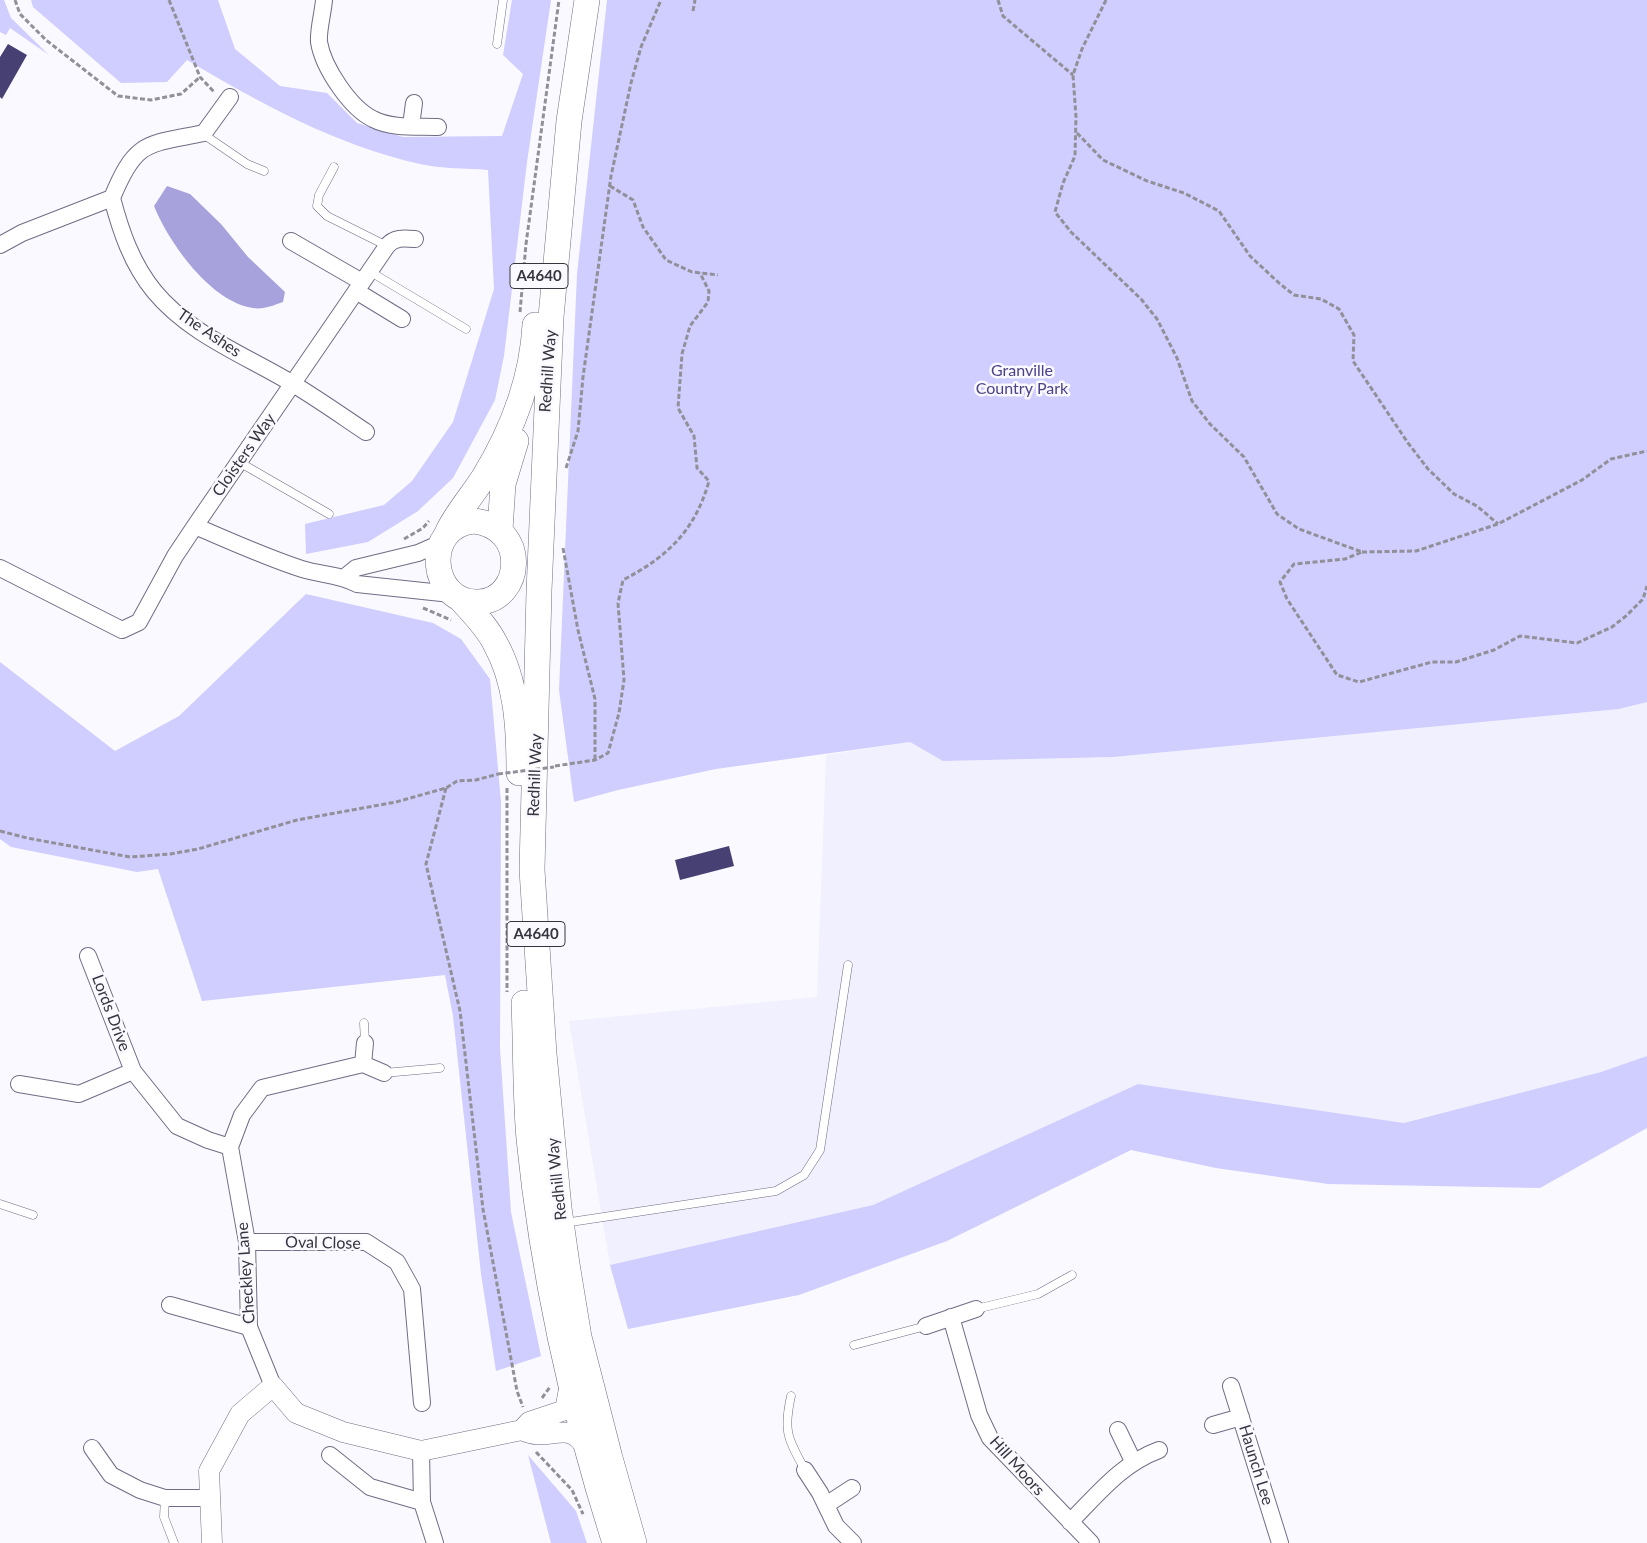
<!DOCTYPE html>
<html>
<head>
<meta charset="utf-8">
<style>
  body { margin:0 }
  canvas { display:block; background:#f9f9ff }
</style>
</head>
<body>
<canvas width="1647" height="1543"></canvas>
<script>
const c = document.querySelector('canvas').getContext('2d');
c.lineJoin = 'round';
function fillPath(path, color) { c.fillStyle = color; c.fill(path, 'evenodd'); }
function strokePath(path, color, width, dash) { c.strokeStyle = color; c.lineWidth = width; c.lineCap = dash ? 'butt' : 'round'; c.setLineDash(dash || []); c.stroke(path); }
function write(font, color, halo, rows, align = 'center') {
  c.font = font + ' Lato,sans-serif'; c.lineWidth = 5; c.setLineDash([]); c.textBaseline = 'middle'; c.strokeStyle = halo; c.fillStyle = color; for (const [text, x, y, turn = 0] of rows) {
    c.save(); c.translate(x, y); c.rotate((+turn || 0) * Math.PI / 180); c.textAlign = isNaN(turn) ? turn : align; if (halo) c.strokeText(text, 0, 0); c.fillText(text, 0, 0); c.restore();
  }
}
const built = new Path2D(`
  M1647,702V1056L1601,1072L1404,1123L1138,1084L873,1205L610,1265L569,1021L817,997L826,755L910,742L943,761L1113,757L1618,709Z`);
const green = new Path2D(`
  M0,0H4L11,18L49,55L10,28L6,35L0,32Z
  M31,0H218L235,49L280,86L327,93L357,123L403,137L502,136L523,74L503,55L512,0H551L527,162L504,356L495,400L453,478L418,511L368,542L306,554L305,524L384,505L412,481L453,422L494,289L488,170C466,168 441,169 420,164C335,145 260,103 187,60L167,82L121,83L33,7Z
  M607,0H1647V702L1619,709L1113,757L943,761L910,742L716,769L618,790L574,802L559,690L577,274Z
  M306,594L433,623L461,639L490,679L501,802L500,1048L511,1212L541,1356L496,1371L481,1274L453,1016L445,975L202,1001L158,869L137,872L11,847L0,839V662L115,751L179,716Z
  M1647,1056V1128L1540,1188L1328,1184L1216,1168L1131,1150L947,1241L799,1295L628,1329L610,1265L873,1205L1138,1084L1404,1123L1601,1072Z
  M528,1455L576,1511L587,1543H551Z`);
const water = new Path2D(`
  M167,186L190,194L221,224L248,257L285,292L283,302C274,305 263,310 253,308C211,302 169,243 154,206Z`);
const building = new Path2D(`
  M8,44L27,55L2,99L0,97V57Z
  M729,846L734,866L680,880L675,860Z`);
const path = new Path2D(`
  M15,0L20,14L46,40L118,96L151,100L181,94L200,77
  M169,0L200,77L215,93
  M998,0L1003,16L1073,75
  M1106,0L1082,49L1073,75L1076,117L1075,156L1063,183L1055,212L1071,232L1141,299L1157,319L1177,358L1192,401L1210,424L1244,457L1277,514L1299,529L1362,552L1345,559L1294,564L1280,582L1287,599L1337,675L1359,682L1432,662H1456L1494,650L1520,636L1577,643L1612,627L1626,616L1643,599L1647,586
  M693,11L695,0
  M1077,133L1103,160L1147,181L1184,193L1219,211L1250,256L1279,283L1294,295L1321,299L1339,309L1354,335L1353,361L1408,443L1428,469L1454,494L1477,506L1498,524
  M610,186L633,200L643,227L666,260L692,272L718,275
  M520,312L526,244L559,0
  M566,468L578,431L583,377L611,176L631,83L641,47L661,0
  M404,539L423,528L429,521
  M563,548L578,630L595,699V760
  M1362,552L1416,551L1498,524L1582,480L1611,459L1647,451
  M423,608L451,620
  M555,766L595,760L608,753L619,713L624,680L618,603L623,580C667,557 695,531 709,481L697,468L694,436L678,408L682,354L690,326L708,302L709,291L700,273
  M446,788L426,864L460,1011L483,1209L517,1391L523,1407
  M507,788V992
  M0,831L27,838L130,857L170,854L198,849L297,820L396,802L446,788L457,781L476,780L498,774
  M542,1398L550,1387
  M536,1452L572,1490L583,1514`);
const service = new Path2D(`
  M497,44L503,0
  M203,134L247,164L264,171
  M334,167L319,195L317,206L327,216L387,246
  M369,271L466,329
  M239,462L329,514
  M364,1023L365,1043
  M384,1073L440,1068
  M0,1204L33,1215
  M564,1223L776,1191L804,1175L820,1150L848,965
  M976,1309L1038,1294L1072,1275
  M854,1345L926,1326
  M791,1396C783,1432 788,1439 805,1470
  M165,1498L164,1517L174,1543`);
const minor = new Path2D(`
  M324,0C323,13 318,30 319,42C323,67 350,108 373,119C392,129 418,126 438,127
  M230,97L204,133C147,145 136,139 112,198C121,232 132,264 154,291C190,335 247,356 293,384C318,399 342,416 366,432
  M411,126L414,103
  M291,241L362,282
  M0,245L22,233L112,198
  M356,291L402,319
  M195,526C230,541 265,557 302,569C321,575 339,574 357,584L451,594
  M0,568L122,630L139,622L175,556L195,526L387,246C394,237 404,238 415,239
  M345,577L356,568L418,553L441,543
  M365,1043L363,1064L384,1073
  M133,1071L177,1126L208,1140L230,1147
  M19,1084L79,1094L133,1071L88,956
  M247,1242H366L397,1262L412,1289L422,1403
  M170,1305L249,1327
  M951,1317L979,1415L990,1438L1091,1543
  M926,1326L976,1309
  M273,1386L249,1327L247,1242L230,1147L242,1115L262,1088L363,1064
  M1231,1386L1280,1543
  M1213,1425L1241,1417
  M1118,1430L1133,1461
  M92,1448L111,1475L140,1490L165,1498H209
  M421,1451L422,1502
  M330,1455L370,1487L422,1502L435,1543
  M805,1470L820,1493L836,1526L853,1543
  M826,1505L852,1488
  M1070,1522C1098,1494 1121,1464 1159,1450`);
const tertiary = new Path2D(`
  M522,1430C550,1444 567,1417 586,1448
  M212,1543L209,1471L240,1414L273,1386L296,1413L343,1432L421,1451L522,1430L529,1422L565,1410L570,1384`);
const primary = new Path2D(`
  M587,0L569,121L551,317L539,591L532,870L544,1054L559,1208L567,1264L579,1337L610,1458L634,1543
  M474,521C529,527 523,600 479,602C430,605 421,526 474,521Z
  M500,530L503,484L516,441
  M448,531C458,511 472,496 484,477C512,431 532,380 535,325
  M462,601C474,614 487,627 495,643C517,682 519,729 519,773
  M524,1003C526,1048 525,1094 529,1139C543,1277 573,1412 615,1543`);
const pathBridge = new Path2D(`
  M498,774L554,767`);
const shields = [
  [539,276,58],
  [536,934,58]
];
const shieldNames = [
  ["A4640",539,276],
  ["A4640",536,934]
];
const streetNames = [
  ["The Ashes",209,333,34],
  ["Redhill Way",548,371,-86],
  ["Cloisters Way",244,455,-55],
  ["Redhill Way",535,775,-88],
  ["Lords Drive",111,1013,69],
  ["Redhill Way",557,1179,-96],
  ["Oval Close",323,1243,1],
  ["Checkley Lane",246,1273,-94],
  ["Haunch Lee",1256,1465,73],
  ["Hill Moors",1017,1466,48]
];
const parkNames = [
  ["Granville",1022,371],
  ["Country Park",1022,389]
];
fillPath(built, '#f1f0fe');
fillPath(green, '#d0cdff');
fillPath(water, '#a7a2db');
fillPath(building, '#474072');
strokePath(service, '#6f6d85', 9);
strokePath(minor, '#6f6d85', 18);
strokePath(tertiary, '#6f6d85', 21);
strokePath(primary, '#6f6d85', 26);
strokePath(path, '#919098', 3, [5, 2.5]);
strokePath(service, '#fff', 8);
strokePath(minor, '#fff', 16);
strokePath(tertiary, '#fff', 20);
strokePath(primary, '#fff', 25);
strokePath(pathBridge, '#919098', 3, [5, 2.5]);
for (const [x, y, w] of shields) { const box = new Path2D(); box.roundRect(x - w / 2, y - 12.5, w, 25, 4); c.fillStyle = '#f9f9ff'; c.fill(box); strokePath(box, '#36353f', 1); }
write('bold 15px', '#36353f', null, shieldNames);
write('16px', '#36353f', '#f9f9ff', streetNames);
write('16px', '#4d4288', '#f9f9ff', parkNames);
</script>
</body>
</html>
